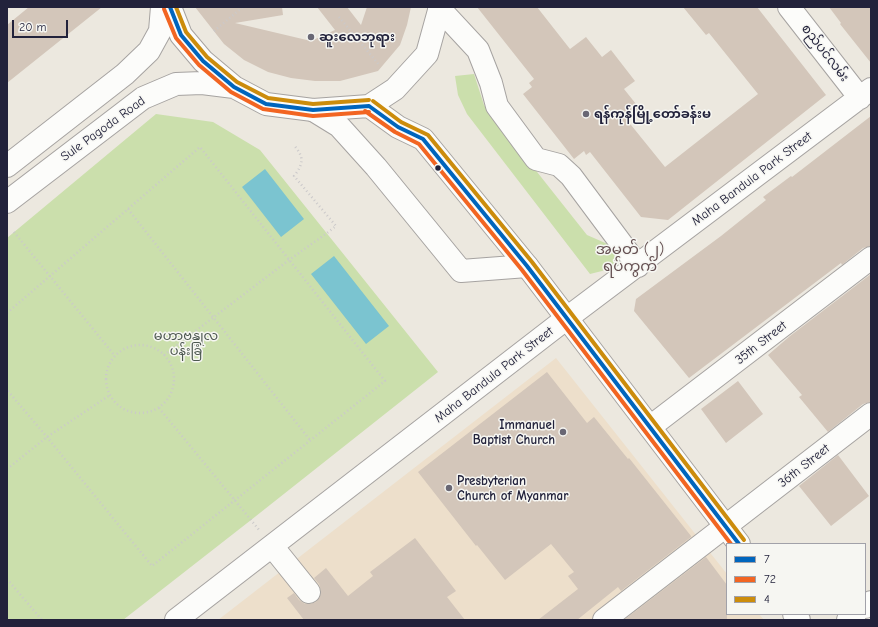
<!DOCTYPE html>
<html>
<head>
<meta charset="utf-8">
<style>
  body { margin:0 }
  #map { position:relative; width:878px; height:627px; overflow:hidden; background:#ece8df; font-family:"Comic Neue",sans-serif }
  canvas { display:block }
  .frame { position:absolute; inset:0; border:8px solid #22223b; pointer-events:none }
  .legend { position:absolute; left:726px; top:543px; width:140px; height:72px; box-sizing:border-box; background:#f6f6f2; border:1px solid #a1a1a9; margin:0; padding:5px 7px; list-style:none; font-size:12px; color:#22223b }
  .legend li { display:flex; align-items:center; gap:8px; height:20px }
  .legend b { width:20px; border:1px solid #a1a1a9 }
  .scale { position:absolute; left:12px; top:20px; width:56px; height:18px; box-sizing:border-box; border:2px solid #22223b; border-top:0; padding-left:5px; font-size:12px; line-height:14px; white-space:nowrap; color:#22223b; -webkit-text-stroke:3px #f6f6f2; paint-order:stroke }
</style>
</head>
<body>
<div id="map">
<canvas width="878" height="627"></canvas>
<div class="frame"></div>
<ul class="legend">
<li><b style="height:5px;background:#0065bd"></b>7</li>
<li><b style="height:5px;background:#f26522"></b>72</li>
<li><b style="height:5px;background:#cc8c0c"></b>4</li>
</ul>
<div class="scale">20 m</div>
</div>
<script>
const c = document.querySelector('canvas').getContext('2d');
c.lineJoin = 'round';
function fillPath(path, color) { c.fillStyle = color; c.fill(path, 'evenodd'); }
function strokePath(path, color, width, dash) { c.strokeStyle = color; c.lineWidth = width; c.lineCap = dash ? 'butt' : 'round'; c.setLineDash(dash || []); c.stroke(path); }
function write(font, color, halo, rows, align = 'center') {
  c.font = font + ' "Comic Neue","Noto Sans Myanmar",sans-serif'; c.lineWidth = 3; c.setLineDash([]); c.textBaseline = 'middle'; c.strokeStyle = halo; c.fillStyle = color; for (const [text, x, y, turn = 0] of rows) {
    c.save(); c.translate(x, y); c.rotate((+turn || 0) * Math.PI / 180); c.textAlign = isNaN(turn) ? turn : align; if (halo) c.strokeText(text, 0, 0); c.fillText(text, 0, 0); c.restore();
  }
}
const built = new Path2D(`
  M556,358L727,574V614H759L764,620H218Z`);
const green = new Path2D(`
  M474,74L484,105L587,235L619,249L618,267L590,274L467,114L458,95L455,76Z
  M156,114L213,122L260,150L438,372L251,520L123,620H7V238Z`);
const water = new Path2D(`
  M265,169L304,219L281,237L242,187Z
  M334,256L389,326L366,344L311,274Z`);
const building = new Path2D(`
  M29,7H102L7,83V25Z
  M195,7H282L283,15L235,23L311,41L335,30L317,7H347L361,25L367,7H411L407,25L400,45L378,71L340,81H315L291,78L268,72L244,60L224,44Z
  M477,7H537L570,49L586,37L602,57L611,50L635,81L624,89L640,109L627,120L665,167L758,94L709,33L706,35L683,7H757L826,95L668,220L641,217L590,152L586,155L584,151L574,159L523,94L532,87L529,83L534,79Z
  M829,7H871V63L840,24L841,23Z
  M871,116V246L863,248L842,265L841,263L689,378L634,311L636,299L721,236L766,200L763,197L791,176L792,177Z
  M871,274V402L863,404L828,432L799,397L802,395L768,355L790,336Z
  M547,372L587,423L594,417L628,459L629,458L691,536V537L621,591L618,587L577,620H538L578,589L568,576L574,572L551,544L505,580L477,545L476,546L418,472Z
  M738,381L763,414L726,443L701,409Z
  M838,455L869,496L831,526L799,486Z
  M415,538L456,591L447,597L465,620H304L287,598L294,593L299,600L305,604H311L316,602L320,597L321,590L319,584L314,578L326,568L348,596L373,576L370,572Z
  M706,557L727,585V620H624Z`);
const path = new Path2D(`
  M339,17L380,66
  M214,31L243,7
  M128,209L310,440
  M14,232L115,356
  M7,313L200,147L385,381L152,566L47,437L7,390
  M106 379a34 34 0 1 1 68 0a34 34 0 1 1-68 0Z
  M164,355L289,260L327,233L336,226L294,176C299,170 304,162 300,154C299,151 296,148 294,145
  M159,408L260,531
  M7,469L47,437L110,395
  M7,579L42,620`);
const minor = new Path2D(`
  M789,7L860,98
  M439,8L478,50L491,83L497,106L536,159L559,165L571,176L638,266
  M313,110L339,126L376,167L461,271L527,266
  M650,427L871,258
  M272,546L309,592
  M176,620L567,318L871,89
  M604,620L871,414`);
const major = new Path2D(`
  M170,7L181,35L203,61L234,87L266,104L313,110L369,106L395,89L427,54L440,7
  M369,106L398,127L423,139L527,266L739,544
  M7,166L125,74L149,51L160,31L162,7
  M7,202L143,98L176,84L202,83L234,87
  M865,607L871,602
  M794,614L799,620
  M848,620L855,614`);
const bus1 = new Path2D(`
  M170,7L181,35L203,61L234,87L266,104L313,110L369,106
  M369,106L398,127L423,139L527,266L739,544`);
const bus2 = new Path2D(`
  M164,9L176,38L199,65L231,92L263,109L313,116L369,112
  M365,111L395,132L419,144L522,270L731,544`);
const bus3 = new Path2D(`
  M176,7L186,32L207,57L237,82L268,98L313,104L369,100
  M373,101L401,122L428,135L532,262L744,540`);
const markers = [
  [311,37,4,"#696774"],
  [586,114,4,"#696774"],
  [438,168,3.5,"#22223b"],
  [563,432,4,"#696774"],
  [449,488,4,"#696774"]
];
const poiNames = [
  ["ဆူးလေဘုရား",319,37],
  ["ရန်ကုန်မြို့တော်ခန်းမ",594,114],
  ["Immanuel",555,425,"right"],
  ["Baptist Church",555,440,"right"],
  ["Presbyterian",457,481],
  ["Church of Myanmar",457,496]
];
const streetNames = [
  ["စည်ပင်လမ်း",825,53,52],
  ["Sule Pagoda Road",103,129,-36],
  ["Maha Bandula Park Street",752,179,-37],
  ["35th Street",761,343,-38],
  ["Maha Bandula Park Street",494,375,-38],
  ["36th Street",804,466,-38]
];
const parkNames = [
  ["မဟာဗန္ဓုလ",186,336],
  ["ပန်းခြံ",186,351]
];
const quarterNames = [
  ["အမှတ် (၂)",630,250],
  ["ရပ်ကွက်",630,267]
];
fillPath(built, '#eddfcb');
fillPath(green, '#cbdfac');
fillPath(water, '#7bc4d0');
fillPath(building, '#d3c6ba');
strokePath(minor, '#a6a3a1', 24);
strokePath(major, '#a6a3a1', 24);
strokePath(path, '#cbc9ca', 2.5, [1, 3]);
strokePath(minor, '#fcfcfa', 22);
strokePath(major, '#fcfcfa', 22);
strokePath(bus1, '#0065bd', 4);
strokePath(bus2, '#f26522', 4);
strokePath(bus3, '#cc8c0c', 4);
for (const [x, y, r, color] of markers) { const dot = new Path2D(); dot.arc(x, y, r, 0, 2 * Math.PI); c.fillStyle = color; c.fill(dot); strokePath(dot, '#f6f6f2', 1.5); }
write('bold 13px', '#22223b', '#f6f6f2', poiNames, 'left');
write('13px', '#22223b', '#f6f6f2', streetNames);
write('13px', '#4d5850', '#f6f6f2', parkNames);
write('15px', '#644f51', '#f6f6f2', quarterNames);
</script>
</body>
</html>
